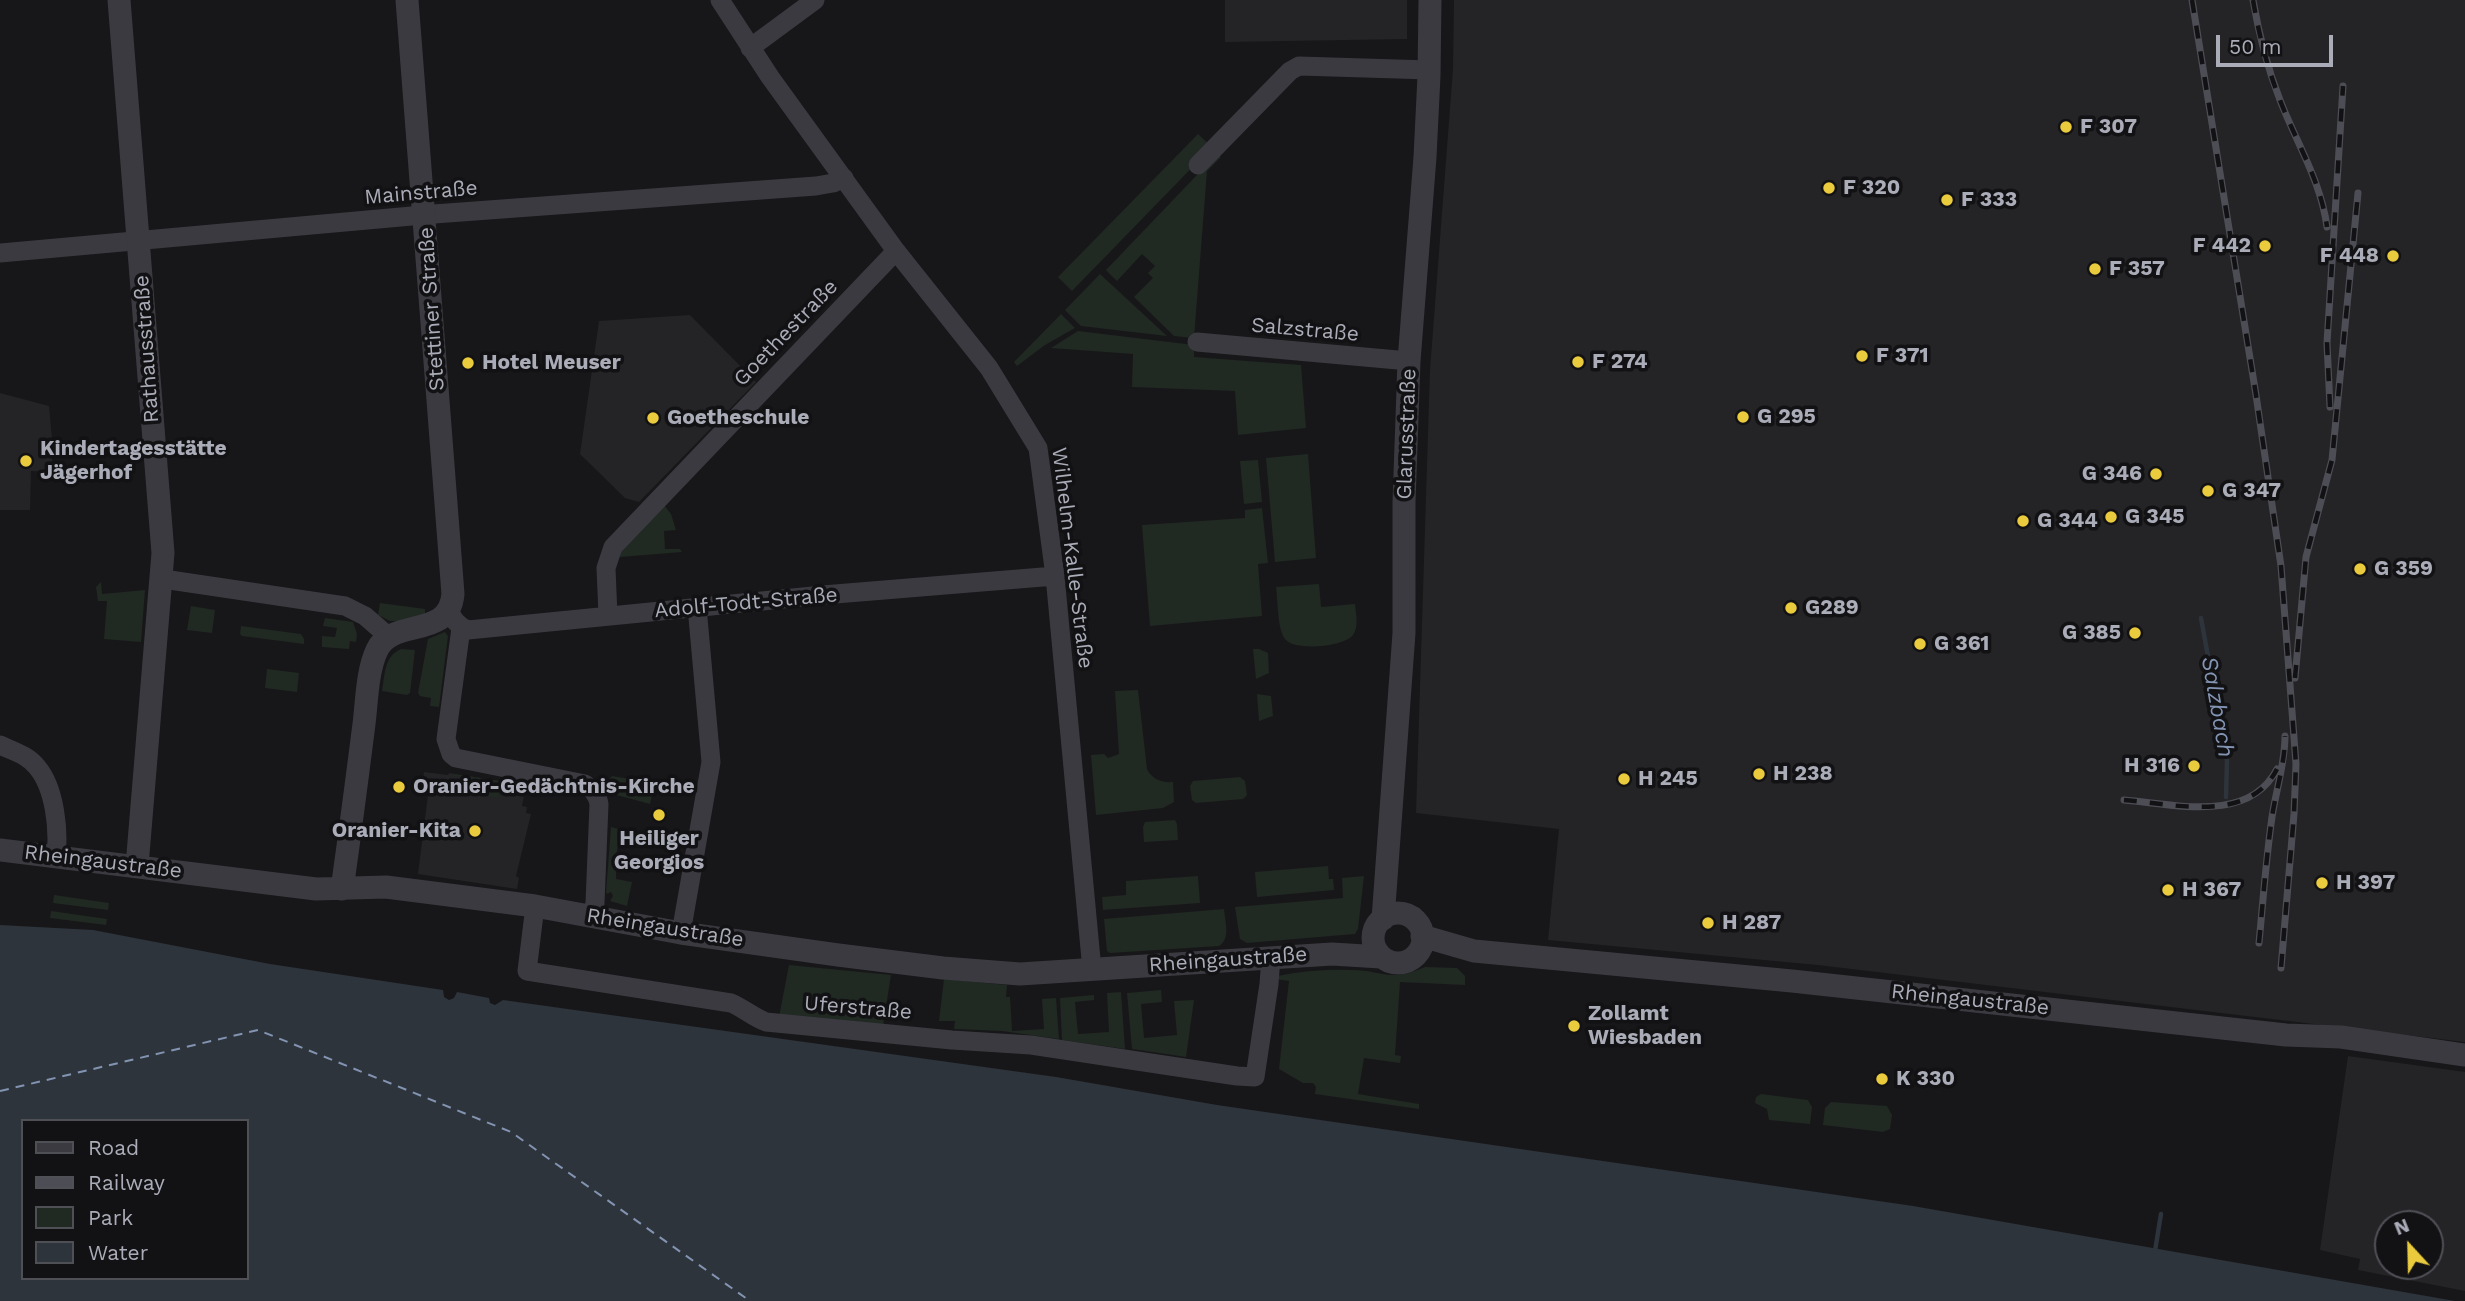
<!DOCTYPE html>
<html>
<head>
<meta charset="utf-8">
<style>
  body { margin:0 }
  #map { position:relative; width:2465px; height:1301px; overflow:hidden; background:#171719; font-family:"Work Sans",sans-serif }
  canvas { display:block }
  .legend { position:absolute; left:21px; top:1119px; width:228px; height:161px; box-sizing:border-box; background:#121214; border:2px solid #4f5056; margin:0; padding:9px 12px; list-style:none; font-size:21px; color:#aaacb8 }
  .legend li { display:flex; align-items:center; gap:14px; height:35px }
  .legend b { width:35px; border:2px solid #4f5056 }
  .north { position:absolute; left:2374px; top:1210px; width:70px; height:70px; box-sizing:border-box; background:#121214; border:2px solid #4f5056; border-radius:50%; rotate:338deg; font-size:19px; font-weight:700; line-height:28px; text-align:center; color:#aaacb8 }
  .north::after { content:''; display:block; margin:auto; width:24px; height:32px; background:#eacb3e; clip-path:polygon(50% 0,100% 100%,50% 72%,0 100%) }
  .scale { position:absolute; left:2216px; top:35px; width:117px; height:32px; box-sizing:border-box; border:4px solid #aaacb8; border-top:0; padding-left:9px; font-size:21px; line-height:24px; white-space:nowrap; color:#aaacb8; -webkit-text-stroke:5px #121214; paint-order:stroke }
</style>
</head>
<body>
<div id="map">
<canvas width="2465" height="1301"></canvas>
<ul class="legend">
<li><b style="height:9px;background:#3a3a40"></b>Road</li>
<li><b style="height:9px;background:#4d4e55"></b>Railway</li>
<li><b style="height:19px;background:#212923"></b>Park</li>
<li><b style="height:19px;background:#2e343c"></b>Water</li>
</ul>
<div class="north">N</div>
<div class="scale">50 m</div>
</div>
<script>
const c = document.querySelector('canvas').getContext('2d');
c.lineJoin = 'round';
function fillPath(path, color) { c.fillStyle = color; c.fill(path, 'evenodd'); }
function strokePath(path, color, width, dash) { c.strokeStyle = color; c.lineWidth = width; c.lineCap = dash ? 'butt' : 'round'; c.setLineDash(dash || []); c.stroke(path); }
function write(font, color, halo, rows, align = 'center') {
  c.font = font + ' "Work Sans",sans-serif'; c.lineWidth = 7; c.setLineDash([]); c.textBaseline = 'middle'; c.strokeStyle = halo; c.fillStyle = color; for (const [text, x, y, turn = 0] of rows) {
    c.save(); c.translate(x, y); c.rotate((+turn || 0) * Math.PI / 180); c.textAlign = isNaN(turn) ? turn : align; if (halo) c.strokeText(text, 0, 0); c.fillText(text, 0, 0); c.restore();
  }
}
const built = new Path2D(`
  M1225,0H1407V39L1225,42Z
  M1454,0H2465V1042L1818,965L1548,940L1559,829L1416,813L1430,370L1453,69Z
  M690,315L756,382L639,502L625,498L580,454L599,321Z
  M0,393L49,406L53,450L51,472L31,471L30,510H0Z
  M424,772L448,775L449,773L526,785L522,806L527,807L526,813L531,814L516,876L519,878L517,889L418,874L429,787L422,786Z
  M2348,1056L2465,1072V1291L2358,1270L2360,1259L2320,1250ZM2388,1224H2430V1266H2388Z`);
const green = new Path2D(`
  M1198,134L1212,147L1072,291L1058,277Z
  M1217,154L1221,157L1207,171L1194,338L1174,336L1134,297L1153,278L1148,273L1155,266L1142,254L1117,281L1106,270Z
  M1100,274L1167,336L1081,326L1065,310Z
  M1061,314L1075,328L1045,345L1017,366L1014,362Z
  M1078,331L1194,345V357L1301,365L1306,428L1238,435L1235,391L1132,387L1133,354L1051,348Z
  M1308,454L1316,558L1275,562L1266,458Z
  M1258,460L1262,502L1244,504L1240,461Z
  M664,505L671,514L676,530L664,531L665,549H680L682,552L620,557V553Z
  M1262,508L1268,563L1258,564L1262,616L1150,626L1142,525L1245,518V510Z
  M101,582L102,594L145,590L141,642L104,639L107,601H98L96,587Z
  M1319,584L1321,607L1355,604C1356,614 1359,627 1353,635C1344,647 1296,651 1286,640C1277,631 1278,600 1276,587Z
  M380,603L425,609V616L397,621H390L378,615Z
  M191,606L215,610L212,633L187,630Z
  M325,618L353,622L357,634L356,642L350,641L349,649L322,647V636L335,637L337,628L323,626Z
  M241,626L301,634L304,639V644L242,636L240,634Z
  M445,632L448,636L439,707L430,706L431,698L420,696L418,693L428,639Z
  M401,649L415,650L410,693L407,695L382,691C385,675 384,656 401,649Z
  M1253,649H1259L1268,653L1269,673L1256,679Z
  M267,669L299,673L297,692L265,688Z
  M1138,690L1147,769C1152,779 1161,783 1173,782L1174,802L1163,808L1096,815L1091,755L1104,754L1108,758L1119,754L1115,691Z
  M1257,694L1271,696L1273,716L1259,721Z
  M454,774L526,785L525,793L500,789L498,798L469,793L471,779L454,776Z
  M612,776L655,783L650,804L613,794L609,788L612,781L609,779Z
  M1240,777L1245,781L1247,795L1243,799L1196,803L1192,800L1190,786L1193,781Z
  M1175,820L1177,824L1178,840L1144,842L1143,827L1145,822Z
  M611,827L626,831L623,841H619L616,856L624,857L622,866L616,867V879L632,882L627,906L610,901L613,896L611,892L607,894L606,892Z
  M1328,866L1329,879H1333L1334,890L1257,897L1255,872Z
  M1198,876L1200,903L1103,910L1102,897L1126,895V881Z
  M1364,876L1358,929L1355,934L1247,943L1240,939L1235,907L1343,898L1342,878Z
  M54,895L109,903L108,910L53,903Z
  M1224,909C1225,921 1231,939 1219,946L1110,953L1107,951L1104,919Z
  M51,911L107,919L106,925L50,918Z
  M789,965L891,975L883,1025L779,1017Z
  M1425,967L1457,968L1465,976V985L1400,982L1395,1055L1401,1056L1400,1063L1364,1058L1358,1094L1419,1104V1109L1315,1094L1316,1087L1313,1083H1303L1279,1069L1289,981L1275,979L1278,976C1301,971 1327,969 1350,970C1384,970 1388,983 1425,967Z
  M944,979L1007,985L1006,997H1010L1012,1031L1044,1029L1042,999L1056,998L1059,1039L1002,1031L954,1029L955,1021H939Z
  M1161,990L1162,1002L1141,1004L1144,1038L1177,1035L1174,1001L1194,1000L1186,1057L1132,1049L1127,993Z
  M1121,992L1125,1049L1062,1040L1060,998L1094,995V1000L1075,1002L1078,1034L1109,1032L1107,993Z
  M1761,1094L1808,1100L1812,1107L1810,1124L1769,1120L1767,1109L1755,1103L1756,1097Z
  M1831,1102L1887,1106L1892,1115L1890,1129L1883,1132L1823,1125L1825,1108Z`);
const water = new Path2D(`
  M0,925L93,930L270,964L443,990L444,997L449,1000L454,998L457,992L489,998L490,1003L495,1005L503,1000L1056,1077L1217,1105L1913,1206L2455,1301H0ZM23,1121H247V1278H23Z`);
const stream = new Path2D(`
  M2201,618L2227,761L2226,797
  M2155,1251L2161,1214`);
const ferry = new Path2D(`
  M0,1091L258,1030L511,1132L750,1301`);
const minor = new Path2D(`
  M720,0L770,77L896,251L989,368L1038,448L1055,576L1092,970
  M750,48L815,0
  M1198,165L1290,71L1299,66L1430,70
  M0,253L434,214L816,186L833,183L844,178
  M1197,342L1409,361
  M163,579L345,606L365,616L388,636
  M449,609C452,620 458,626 468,630L823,595L1055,576
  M608,616L606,568L613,547L896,251
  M461,628L446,739L451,754L456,758L585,784C593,790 597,794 599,804L595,903L592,916
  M0,745C13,751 28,755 37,767C55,788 59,830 56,856
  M535,906L527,971L731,1003C743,1008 753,1017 766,1022L952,1040L1031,1045L1237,1076L1255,1077L1269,984L1271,957
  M681,933L711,762L697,607`);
const tertiary = new Path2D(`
  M119,0L163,553L137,866
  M0,850L316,889L386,887L535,906L681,933L838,955L943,968L1020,974L1332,954L1381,957
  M342,889C350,834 357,779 364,724C367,700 367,671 377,650C392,617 449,640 453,594L407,0
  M1373 938a25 25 0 1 1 50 0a25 25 0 1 1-50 0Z
  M1383,919L1404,633V502L1409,361L1425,157L1429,76L1430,0
  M1422,936L1474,951L1792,981L2286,1035L2341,1037L2465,1055`);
const rail = new Path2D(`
  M2192,0L2256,395L2281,566L2296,764L2294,814L2281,968
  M2253,0C2259,35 2267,67 2280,100C2296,142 2321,181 2327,227
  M2330,407L2327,343L2343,86
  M2295,678L2306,557L2332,460L2358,193
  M2124,800C2174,804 2249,824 2277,769
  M2259,943C2263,901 2266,859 2272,817C2276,790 2285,764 2285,736`);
const markers = [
  [2066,127,7,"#eacb3e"],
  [1829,188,7,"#eacb3e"],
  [1947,200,7,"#eacb3e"],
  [2265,246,7,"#eacb3e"],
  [2393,256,7,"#eacb3e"],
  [2095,269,7,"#eacb3e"],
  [1862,356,7,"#eacb3e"],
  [1578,362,7,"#eacb3e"],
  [468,363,7,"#eacb3e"],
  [1743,417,7,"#eacb3e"],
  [653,418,7,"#eacb3e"],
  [26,461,7,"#eacb3e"],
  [2156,474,7,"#eacb3e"],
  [2208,491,7,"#eacb3e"],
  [2111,517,7,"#eacb3e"],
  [2023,521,7,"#eacb3e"],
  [2360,569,7,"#eacb3e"],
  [1791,608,7,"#eacb3e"],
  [2135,633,7,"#eacb3e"],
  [1920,644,7,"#eacb3e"],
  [2194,766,7,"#eacb3e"],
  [1759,774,7,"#eacb3e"],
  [1624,779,7,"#eacb3e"],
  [399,787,7,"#eacb3e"],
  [659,815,7,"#eacb3e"],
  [475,831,7,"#eacb3e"],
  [2322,883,7,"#eacb3e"],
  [2168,890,7,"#eacb3e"],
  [1708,923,7,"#eacb3e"],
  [1574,1026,7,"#eacb3e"],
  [1882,1079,7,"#eacb3e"]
];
const poiNames = [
  ["F 307",2080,127],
  ["F 320",1843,188],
  ["F 333",1961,200],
  ["F 442",2251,246,"right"],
  ["F 448",2379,256,"right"],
  ["F 357",2109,269],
  ["F 371",1876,356],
  ["F 274",1592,362],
  ["Hotel Meuser",482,363],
  ["G 295",1757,417],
  ["Goetheschule",667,418],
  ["Kindertagesstätte",40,449],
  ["Jägerhof",40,473],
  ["G 346",2142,474,"right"],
  ["G 347",2222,491],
  ["G 345",2125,517],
  ["G 344",2037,521],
  ["G 359",2374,569],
  ["G289",1805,608],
  ["G 385",2121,633,"right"],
  ["G 361",1934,644],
  ["H 316",2180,766,"right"],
  ["H 238",1773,774],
  ["H 245",1638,779],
  ["Oranier-Gedächtnis-Kirche",413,787],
  ["Oranier-Kita",461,831,"right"],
  ["Heiliger",659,839,"center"],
  ["Georgios",659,863,"center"],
  ["H 397",2336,883],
  ["H 367",2182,890],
  ["H 287",1722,923],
  ["Zollamt",1588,1014],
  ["Wiesbaden",1588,1038],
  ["K 330",1896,1079]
];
const streetNames = [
  ["Mainstraße",421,193,-5],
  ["Stettiner Straße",432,309,-94],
  ["Salzstraße",1305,330,5],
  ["Goethestraße",786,333,-46],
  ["Rathausstraße",147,349,-94],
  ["Glarusstraße",1407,434,-88],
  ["Wilhelm-Kalle-Straße",1072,558,83],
  ["Adolf-Todt-Straße",746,603,-5],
  ["Rheingaustraße",103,862,7],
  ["Rheingaustraße",665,928,9],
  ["Rheingaustraße",1228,960,-4],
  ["Rheingaustraße",1970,1000,6],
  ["Uferstraße",858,1008,5]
];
const waterNames = [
  ["Salzbach",2217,707,80]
];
fillPath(built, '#242326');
fillPath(green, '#212923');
fillPath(water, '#2e343c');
strokePath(stream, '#2e343c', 4.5);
strokePath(ferry, '#8394b2', 2, [9, 7]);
strokePath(minor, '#3a3a40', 19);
strokePath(tertiary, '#3a3a40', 23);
strokePath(rail, '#4d4e55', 7);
strokePath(rail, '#121214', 4.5, [13]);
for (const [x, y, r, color] of markers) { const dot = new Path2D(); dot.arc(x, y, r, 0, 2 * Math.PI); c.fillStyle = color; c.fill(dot); strokePath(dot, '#121214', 2.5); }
write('bold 21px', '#aaacb8', '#121214', poiNames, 'left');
write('21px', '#aaacb8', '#121214', streetNames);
write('italic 23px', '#8394b2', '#121214', waterNames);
</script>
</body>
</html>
